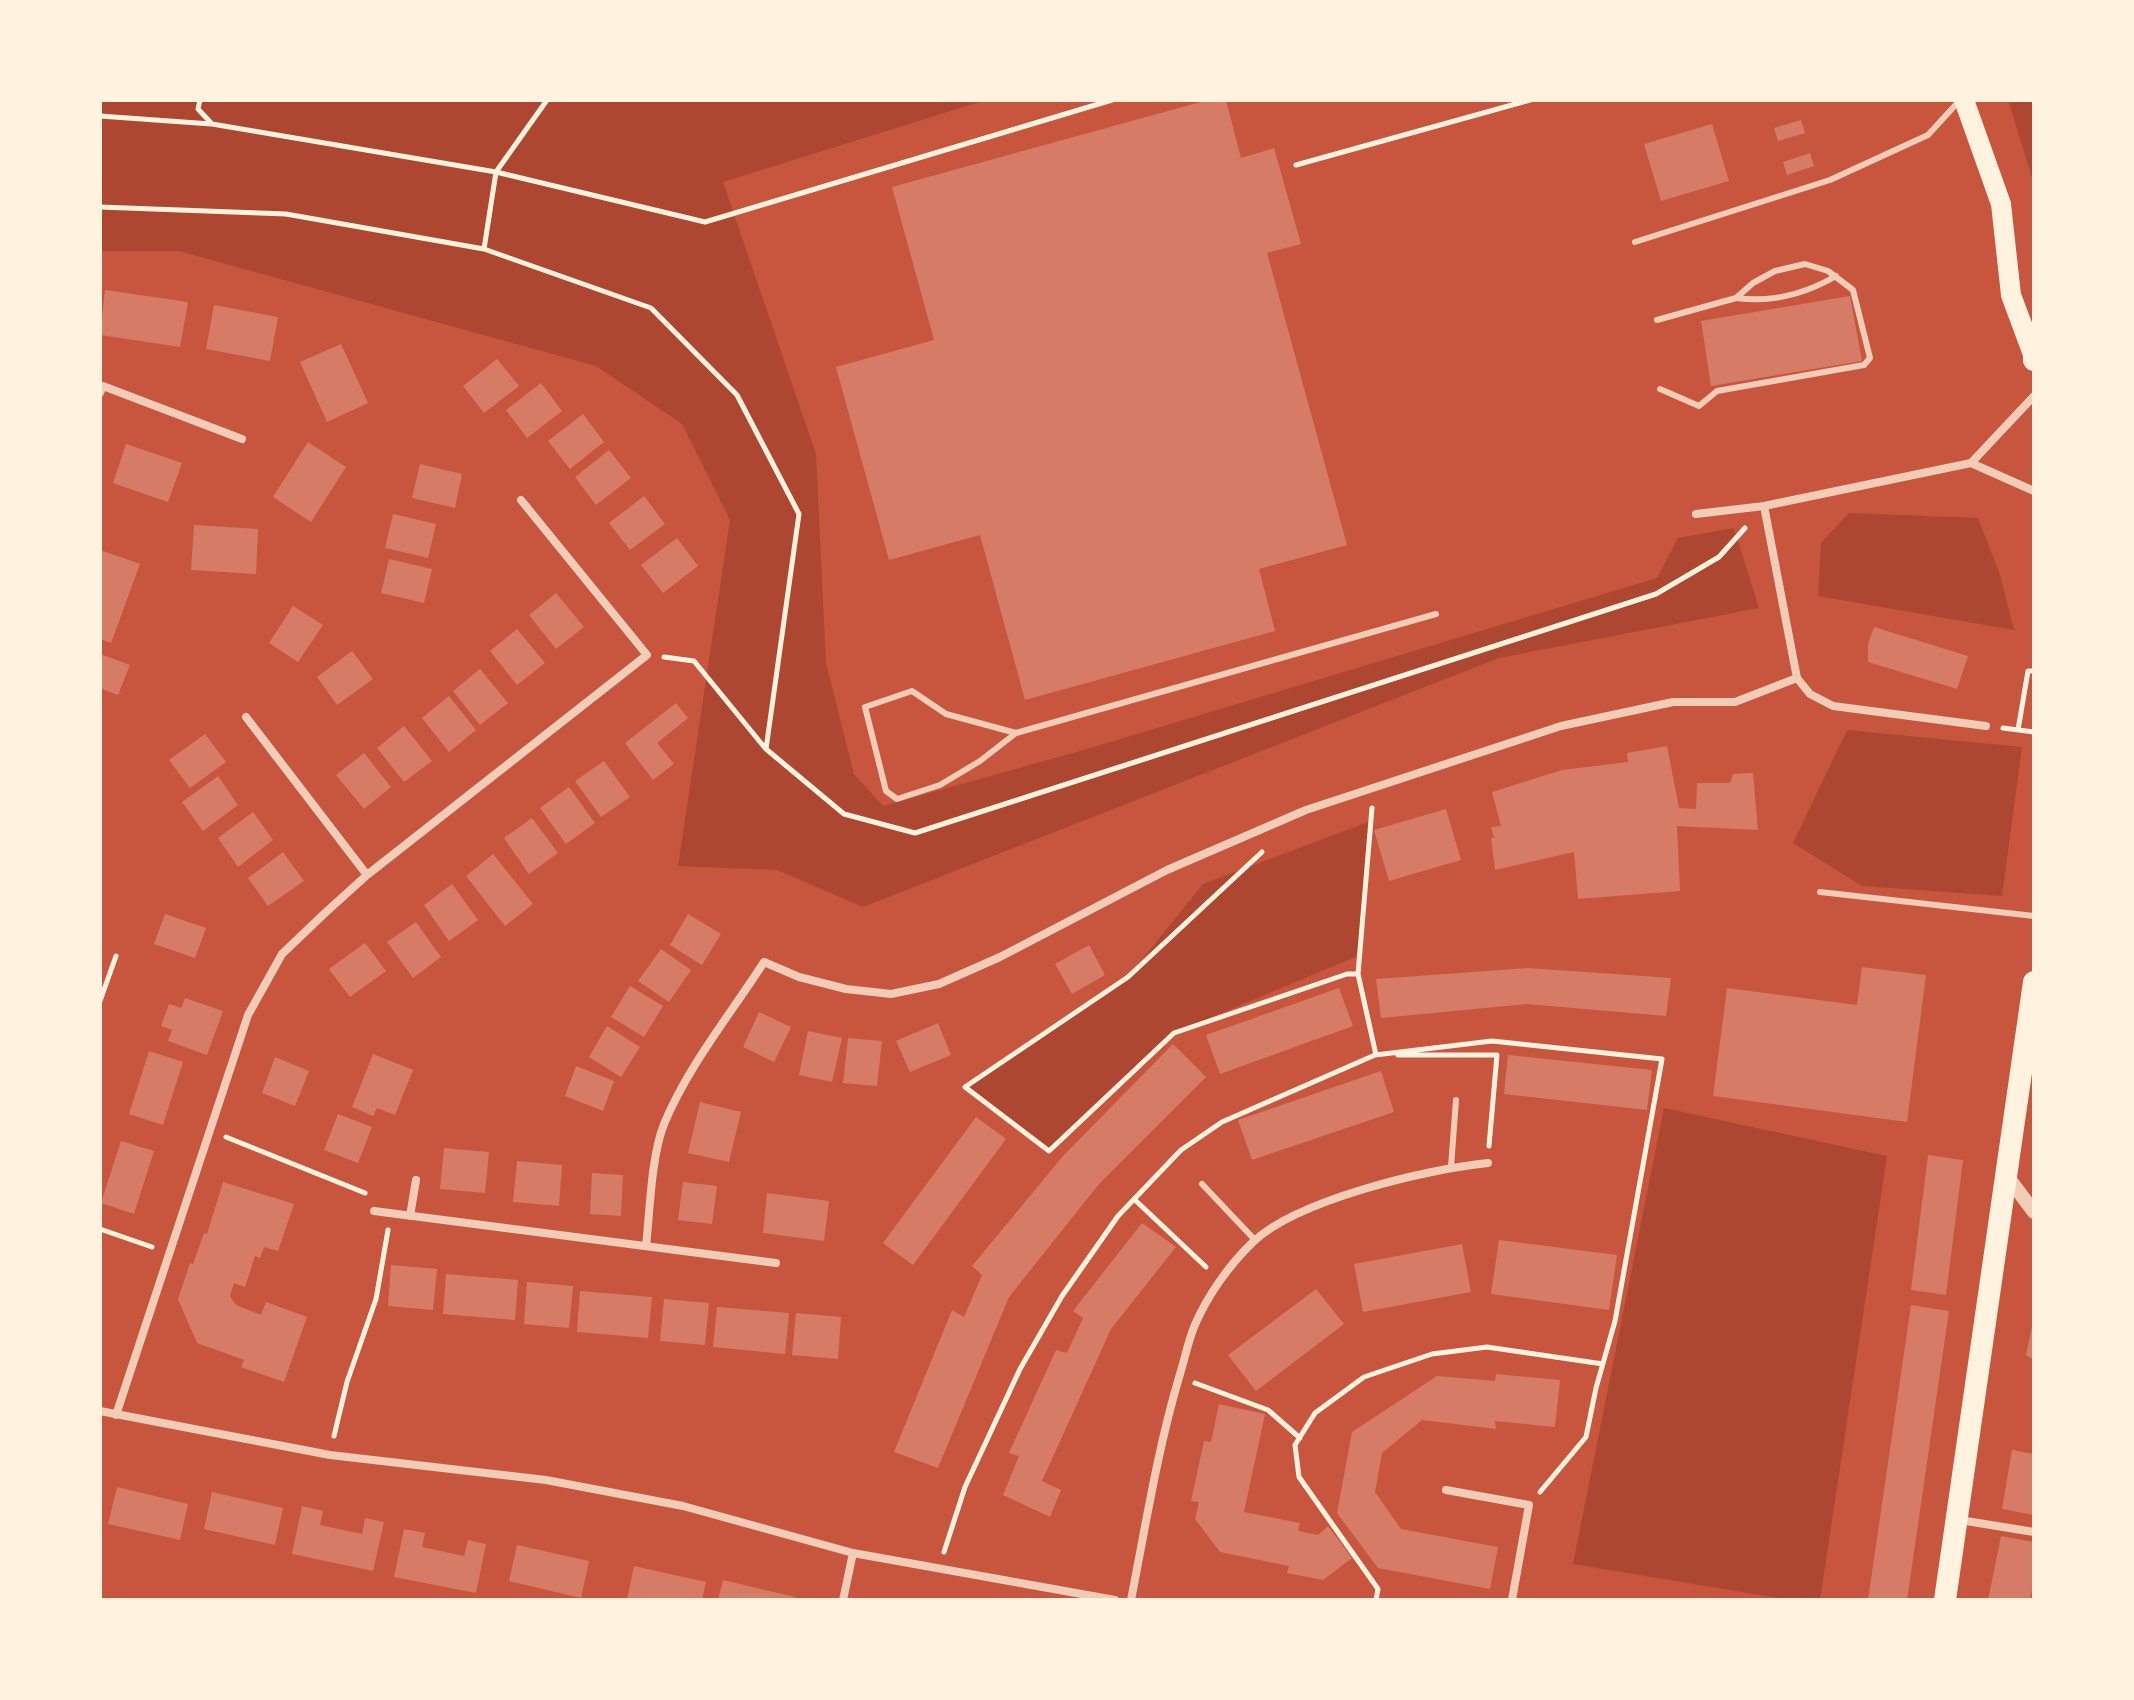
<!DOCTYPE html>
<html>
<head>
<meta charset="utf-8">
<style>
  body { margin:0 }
  #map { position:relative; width:2134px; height:1700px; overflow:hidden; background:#c8553d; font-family:"Zilla Slab",serif }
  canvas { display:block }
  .frame { position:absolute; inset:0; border:102px solid #fff3e0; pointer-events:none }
</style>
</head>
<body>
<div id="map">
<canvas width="2134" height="1700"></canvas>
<div class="frame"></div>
</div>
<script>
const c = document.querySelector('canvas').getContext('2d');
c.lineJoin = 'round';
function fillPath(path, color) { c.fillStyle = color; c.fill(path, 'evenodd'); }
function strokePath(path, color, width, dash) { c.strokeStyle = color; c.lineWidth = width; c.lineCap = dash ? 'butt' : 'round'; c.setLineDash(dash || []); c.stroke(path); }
const green = new Path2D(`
  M100,100H986L723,182L816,454L826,663L854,774L883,806L1087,749L1657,578L1678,538L1734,528L1759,608L1499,658L863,907L777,870L678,866L730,520L682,424L596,366L179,251H100Z
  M2008,100H2034V184Z
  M1849,513L1978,518L2000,575L2014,630L1818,596L1821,543Z
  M1847,730L2022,747L2002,896L1862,886L1793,843Z
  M1371,821L1360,955L1174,1033L1049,1151L965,1087L1128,977L1203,884Z
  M1664,1108L1887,1156L1820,1600H1789L1573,1564Z`);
const building = new Path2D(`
  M1208,100H1226L1241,158L1274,148L1301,244L1267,253L1347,545L1259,569L1275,631L1025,700L980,535L889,560L836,367L934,340L892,187Z
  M1801,120L1805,133L1778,141L1774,128Z
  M1712,124L1729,181L1661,201L1644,144Z
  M1810,153L1814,166L1787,175L1783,162Z
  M105,290L188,302L180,347L100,335Z
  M1850,296L1862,361L1711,386L1701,321Z
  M214,305L278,317L270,361L206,349Z
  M341,344L368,403L327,422L300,362Z
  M497,359L519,386L484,413L463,386Z
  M541,383L562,411L527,438L506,410Z
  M583,414L604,442L570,469L548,441Z
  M308,442L346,467L311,522L273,497Z
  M126,444L182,463L168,502L113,483Z
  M609,450L631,478L596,505L575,477Z
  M420,464L462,474L455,508L412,498Z
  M644,496L665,524L630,550L609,523Z
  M393,514L436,524L428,558L385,548Z
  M194,525L258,529L256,574L191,570Z
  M677,538L698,566L663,593L641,565Z
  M100,550L140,564L111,643L100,639Z
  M389,559L432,569L424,603L381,593Z
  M556,593L584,627L556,649L529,615Z
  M293,606L323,625L298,662L269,643Z
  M1874,627L1968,656L1957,689L1868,662V644Z
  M517,629L545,663L517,685L490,651Z
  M352,651L373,679L337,705L317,677Z
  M100,654L130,665L118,695L100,688Z
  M480,669L508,703L480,725L453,691Z
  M449,696L476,730L449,752L422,718Z
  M676,703L688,718L657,743L674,764L653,780L625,743Z
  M404,726L432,761L404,782L377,748Z
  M205,734L226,762L190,788L169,760Z
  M1667,746L1679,808L1696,809L1697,783H1730L1733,774L1753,773L1758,830L1677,826L1680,891L1578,899L1574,852L1495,870L1491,838H1494L1491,827L1501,826L1492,792L1562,770L1628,762L1627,753Z
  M364,753L391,787L364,809L336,775Z
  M604,761L630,797L601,817L575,781Z
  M218,776L238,805L203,831L182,802Z
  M569,787L595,823L566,844L540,808Z
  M1446,809L1461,860L1389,881L1374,830Z
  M253,812L273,840L238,867L218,838Z
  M532,818L558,853L529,874L504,838Z
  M283,852L304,881L268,906L248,878Z
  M493,854L533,904L505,926L466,876Z
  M452,884L478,920L449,941L424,905Z
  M165,914L206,928L195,958L154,944Z
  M688,914L721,934L702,965L670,945Z
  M416,922L441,957L413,978L387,942Z
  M365,943L386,971L350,997L329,969Z
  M1089,945L1105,975L1072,994L1055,964Z
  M661,949L691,970L669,1002L638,981Z
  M1862,967L1926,975L1907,1122L1713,1096L1727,988L1857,1005Z
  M1528,968L1671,978L1666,1016L1527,1004L1381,1018L1376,979Z
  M630,986L663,1006L644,1037L611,1017Z
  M1339,988L1353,1026L1220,1074L1206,1035Z
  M185,998L223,1011L207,1055L168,1041L172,1030L161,1026L169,1004L181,1008Z
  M759,1012L791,1027L774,1062L743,1047Z
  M938,1023L951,1055L910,1072L896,1041Z
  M607,1026L640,1047L621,1077L589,1057Z
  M808,1031L842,1038L832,1082L799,1075Z
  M848,1038L882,1041L877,1086L843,1083Z
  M1173,1044L1206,1077L1099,1184L1009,1297L938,1468L894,1452L952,1310L964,1317L982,1275L972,1266L1063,1156Z
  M149,1051L183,1062L163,1125L129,1114Z
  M373,1054L413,1070L395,1115L377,1108L373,1116L352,1107Z
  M1508,1055L1652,1070L1647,1110L1504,1094Z
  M275,1057L309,1071L295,1106L262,1093Z
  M576,1066L614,1081L603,1111L565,1096Z
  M1381,1071L1394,1112L1252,1160L1238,1120Z
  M700,1102L741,1112L729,1162L688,1153Z
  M338,1114L372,1127L358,1163L324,1150Z
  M976,1117L1006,1139L913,1265L883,1243Z
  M121,1141L154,1151L134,1214L101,1203Z
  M444,1148L489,1152L485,1193L440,1189Z
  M1928,1155L1963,1160L1946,1295L1911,1290Z
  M517,1161L562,1165L559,1206L513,1202Z
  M592,1173L623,1175L621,1216L590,1214Z
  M223,1182L294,1204L278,1251L264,1247L260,1258L255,1256L245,1287L234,1283L230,1296L236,1305L261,1315L266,1302L307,1317L284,1382L241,1367L244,1360L197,1343L178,1299L190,1263L193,1264L204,1233L207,1234Z
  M683,1182L717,1186L712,1224L678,1220Z
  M767,1193L829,1201L824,1241L763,1233Z
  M1142,1223L1176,1247L1111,1329L1042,1481L1061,1490L1050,1517L1003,1495L1019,1456L1009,1453L1056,1350L1067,1353L1083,1318L1073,1311Z
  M1499,1240L1617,1255L1609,1310L1491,1294Z
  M1462,1244L1471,1292L1363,1312L1354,1264Z
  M391,1265L437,1269L433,1310L388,1306Z
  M446,1274L518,1280L515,1320L443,1314Z
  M527,1282L573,1286L569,1328L524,1324Z
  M1316,1289L1344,1324L1256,1391L1228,1355Z
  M580,1291L652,1297L648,1338L577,1332Z
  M664,1299L709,1303L705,1345L660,1341Z
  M1911,1305L1949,1311L1907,1600H1868Z
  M717,1307L789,1313L785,1354L713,1347Z
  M796,1313L841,1317L838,1359L792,1355Z
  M2033,1322H2034V1360L2026,1355Z
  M1496,1374L1560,1380L1555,1427L1495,1421L1496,1429L1422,1420L1382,1453L1375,1492L1401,1529L1498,1547L1490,1589L1378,1568L1337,1513L1352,1432L1437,1376L1495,1381Z
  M1219,1404L1265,1414L1244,1512L1300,1523L1298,1531L1318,1535L1328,1526L1352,1558L1323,1580L1287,1573L1289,1566L1220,1552L1195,1519L1199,1502L1191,1501L1204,1441L1211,1442Z
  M2012,1450L2034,1454V1515L2002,1509Z
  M117,1487L188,1504L180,1540L108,1524Z
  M212,1492L283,1508L275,1545L204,1529Z
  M302,1506L323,1511L320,1525L362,1534L365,1518L384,1522L373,1571L292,1554Z
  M404,1529L425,1533L422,1547L464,1556L468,1540L486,1544L476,1593L394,1577Z
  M2001,1536L2034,1542V1579L2030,1600H1988Z
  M517,1545L589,1561L581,1598L509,1581Z
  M634,1566L706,1582L702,1600H627Z
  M723,1580L795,1597V1600H718Z`);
const path = new Path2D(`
  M200,100L198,109L212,124L496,172L705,222L1112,100
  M100,116L211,124
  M1296,165L1530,100
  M100,207L286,214L484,249L651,308L737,395L799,514L766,749L844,814L915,833L1656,594L1719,557L1745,528
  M484,249L496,172L547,100
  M664,657L694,661L765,748
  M2003,728L2034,732
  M2018,730L2028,671H2034
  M1262,852L1128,977L965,1087L1049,1151L1174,1033L1347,974H1358L1372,808
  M1358,974L1376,1055
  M100,1001L116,956
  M1398,1055H1497L1489,1146
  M226,1137L365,1193
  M1134,1199L1206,1267
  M100,1229L152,1247
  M1195,1383L1268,1410L1300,1438
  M334,1436L347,1382L376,1299L388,1230
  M944,1552L965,1487L1020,1369L1062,1296L1118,1216L1181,1150L1222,1122L1375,1055L1492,1041L1662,1059L1615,1321L1596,1388L1586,1437L1540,1492
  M1376,1600L1378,1589L1299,1477L1295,1445L1315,1413L1364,1377L1432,1354L1487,1347L1603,1364`);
const service = new Path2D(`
  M1635,242L1830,180L1928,135L1960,100
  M1736,298C1772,303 1805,294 1836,276
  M1657,320L1736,298L1753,283L1775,271L1805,264L1828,271L1853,290L1870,358L1864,365L1717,391L1699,406L1660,389
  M1016,733L946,714L912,691L865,707L886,791L897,799L940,785L980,761L1016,733L1436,614
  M1820,892L2034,916
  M1451,1167L1456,1100
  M1202,1184L1255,1240`);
const minor = new Path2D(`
  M100,393L103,386L242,439
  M1971,463L2034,396
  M1764,506L1797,678L1810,694L1833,706L1986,726
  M1696,514L1764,506L1971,463L2034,491
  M246,717L367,875
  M374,1211L776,1263
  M410,1216L416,1180
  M646,1246C650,1211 651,1157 664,1124C688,1066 730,1015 764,962L799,977L846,989L891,994L939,984L1000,957L1167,870L1306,810L1561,726L1673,702H1735L1797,678
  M100,1411L330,1455L546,1480L683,1506L853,1553L1115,1600
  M116,1415L248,1015L282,954L325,913L367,875L647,655L521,500
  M1446,1490L1529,1505L1512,1600
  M1960,1520L2034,1532
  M843,1600L853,1553
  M1131,1600C1146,1524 1158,1447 1180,1374C1185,1358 1188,1342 1194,1327C1207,1296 1229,1265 1253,1242C1297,1200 1427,1169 1488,1163`);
const tertiary = new Path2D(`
  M2007,1176L2034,1212`);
const primary = new Path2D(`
  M1964,100L2001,204L2011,295L2034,357`);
const trunk = new Path2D(`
  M2034,353V360
  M1945,1600L2034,982`);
fillPath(green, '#ae4732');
fillPath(building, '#d67c66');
strokePath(path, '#fff3e0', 5);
strokePath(service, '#f1ccb7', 6);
strokePath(minor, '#f1ccb7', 8);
strokePath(tertiary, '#f1ccb7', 14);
strokePath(primary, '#fff3e0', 20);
strokePath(trunk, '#fff3e0', 22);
</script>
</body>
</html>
